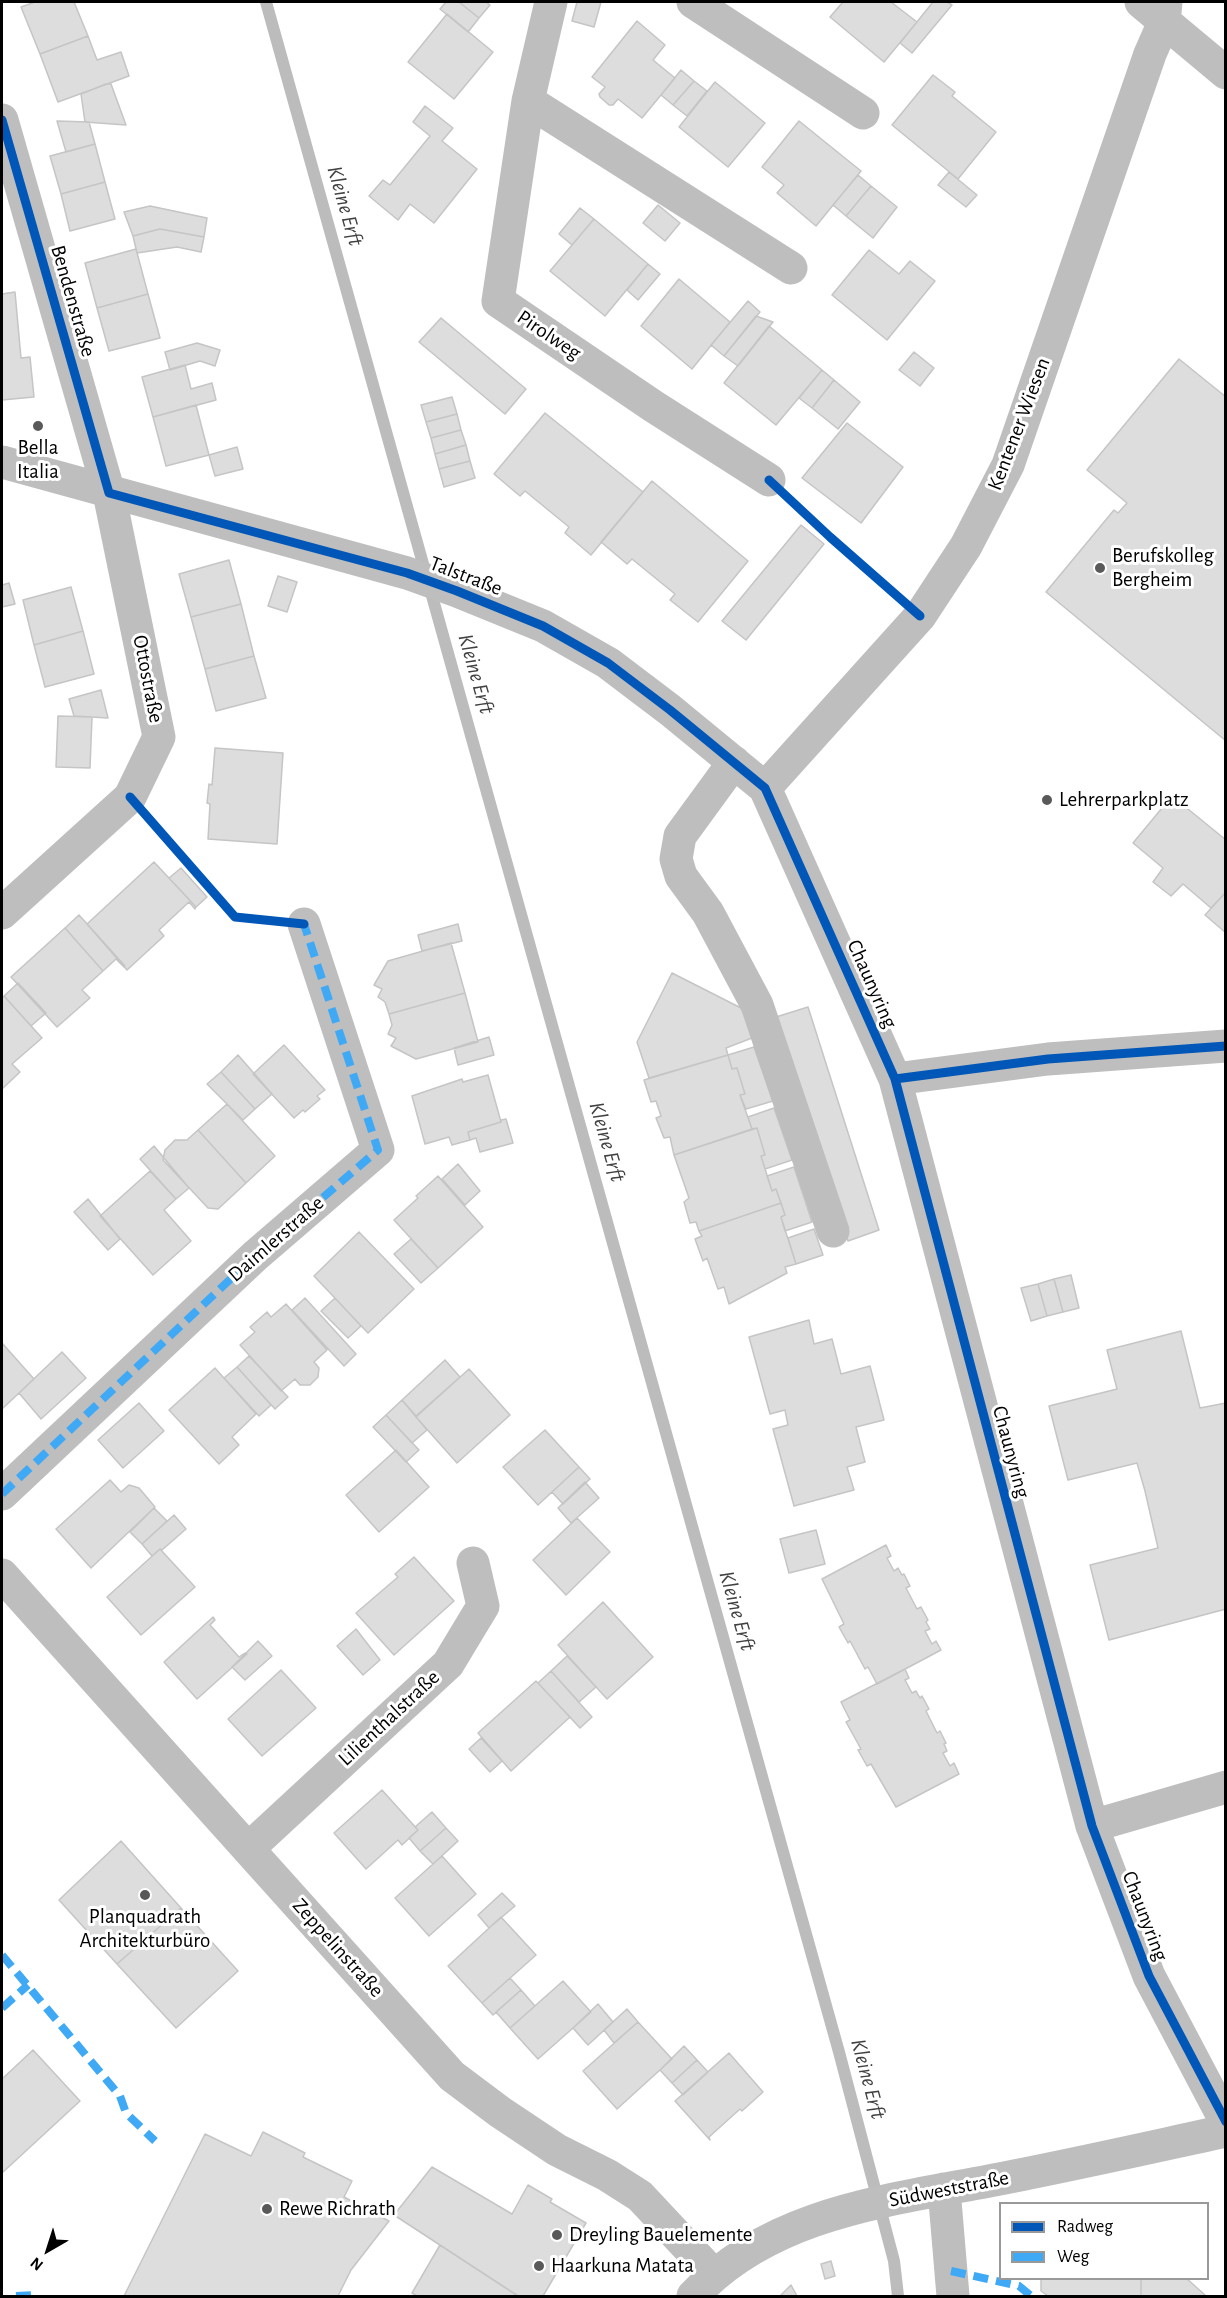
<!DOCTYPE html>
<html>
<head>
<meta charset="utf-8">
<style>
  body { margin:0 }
  #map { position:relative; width:1227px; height:2298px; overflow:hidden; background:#fff; font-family:"Alegreya Sans",sans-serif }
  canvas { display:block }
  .frame { position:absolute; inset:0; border:3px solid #000; pointer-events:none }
  .legend { position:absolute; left:999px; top:2202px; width:210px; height:78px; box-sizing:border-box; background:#fff; border:2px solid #999; margin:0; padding:8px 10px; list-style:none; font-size:18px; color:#000 }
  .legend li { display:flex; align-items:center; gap:12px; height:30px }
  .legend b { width:30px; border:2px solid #999 }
  .north { position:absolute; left:18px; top:2220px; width:60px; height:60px; -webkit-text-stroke:4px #fff; paint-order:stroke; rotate:219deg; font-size:16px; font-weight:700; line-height:24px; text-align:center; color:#000 }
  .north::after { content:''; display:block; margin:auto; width:21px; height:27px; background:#000; clip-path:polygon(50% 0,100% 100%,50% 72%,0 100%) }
</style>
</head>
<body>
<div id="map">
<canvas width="1227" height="2298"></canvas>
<div class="frame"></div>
<ul class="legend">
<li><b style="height:8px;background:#0057b8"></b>Radweg</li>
<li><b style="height:8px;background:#3fa9f5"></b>Weg</li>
</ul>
<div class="north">N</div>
</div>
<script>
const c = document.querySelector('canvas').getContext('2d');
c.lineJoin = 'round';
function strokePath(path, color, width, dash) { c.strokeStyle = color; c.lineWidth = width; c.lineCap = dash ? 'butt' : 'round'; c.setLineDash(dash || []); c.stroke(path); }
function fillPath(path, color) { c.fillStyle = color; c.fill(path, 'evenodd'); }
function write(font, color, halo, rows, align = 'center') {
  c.font = font + ' "Alegreya Sans",sans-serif'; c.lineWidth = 6; c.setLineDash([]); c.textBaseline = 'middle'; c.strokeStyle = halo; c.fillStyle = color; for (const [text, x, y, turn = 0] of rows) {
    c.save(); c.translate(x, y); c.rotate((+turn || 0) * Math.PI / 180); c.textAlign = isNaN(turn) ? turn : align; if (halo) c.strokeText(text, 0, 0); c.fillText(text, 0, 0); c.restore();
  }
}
const stream = new Path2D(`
  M266,2L839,2052L894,2261L898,2296`);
const building = new Path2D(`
  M35,2H74L88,36L40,54L21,7Z
  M446,2H459L479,18L468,32L440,9Z
  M459,2H486L490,5L479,18Z
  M577,2H601L594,27L572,21Z
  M843,2H891L917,22L884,62L830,17Z
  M933,2H947L952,5L912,53L900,43Z
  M447,14L493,52L454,99L408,62Z
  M637,21L665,45L653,60L675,78L642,118L618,99L613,105H609L600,97L599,94L605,87L592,77Z
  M88,36L97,60L121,52L129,76L58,102L40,54Z
  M681,70L694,81L673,105L661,95Z
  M933,75L955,92L952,96L996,132L958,179L892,125Z
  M694,81L707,91L687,116L673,105Z
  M715,82L765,123L728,167L679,127Z
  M106,84H111L126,125L85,122L81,94Z
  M425,106L453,128L442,141L477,169L434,223L410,204L398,220L369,196L383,180L390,185L430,136L413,122Z
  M57,121L89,122L95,144L66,152Z
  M799,121L861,171L816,226L777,193L784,185L762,167Z
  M95,144L105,182L61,194L50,156Z
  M949,172L977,195L966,207L938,185Z
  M858,175L871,186L846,216L833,205Z
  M105,182L115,219L70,231L61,194Z
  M871,186L897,207L873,238L846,216Z
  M658,205L680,223L665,241L643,223Z
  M150,206L207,218L204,237L160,229L133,236L124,212Z
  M580,208L594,219L572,245L559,234Z
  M594,219L648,264L605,316L550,271Z
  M160,229L204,237L201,252L177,247L137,253L133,236Z
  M136,249L148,294L97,308L85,263Z
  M869,250L899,274L910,261L935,281L887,340L832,295Z
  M648,264L660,274L638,300L627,290Z
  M679,279L730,322L692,369L641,326Z
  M15,292L21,358L30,357L34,397L2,400V294Z
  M148,294L160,338L109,351L97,308Z
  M748,301L760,312L724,356L711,345Z
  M756,316L773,322L738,366L724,356Z
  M441,318L526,389L505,414L419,342Z
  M769,326L822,370L776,425L724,383Z
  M197,343L220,350L215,366L200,361L170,370L165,352Z
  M914,352L934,368L920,386L899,370Z
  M1179,359L1226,397V741L1046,592L1114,510L1118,513L1127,503L1087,470Z
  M185,365L191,389L212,383L216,400L153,417L142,377Z
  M822,370L834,380L812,408L799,398Z
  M834,380L860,402L838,429L812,408Z
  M452,397L457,414L426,422L421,405Z
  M196,405L209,455L166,466L153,417Z
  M545,413L643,492L591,555L565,533L569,527L525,491L520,496L494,474Z
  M457,414L461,430L431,438L426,422Z
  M847,423L903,467L861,523L802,478Z
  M461,430L466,445L435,454L431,438Z
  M466,445L470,461L439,469L435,454Z
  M237,447L243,469L215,476L209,455Z
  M470,461L475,478L444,487L439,469Z
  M652,481L748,561L698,622L670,600L675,594L632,559L627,564L601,542Z
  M801,525L824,544L746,640L722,621Z
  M229,560L241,604L191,617L179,574Z
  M278,576L297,582L287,612L268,606Z
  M9,583L15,604L2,607V585Z
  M71,587L83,631L34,645L23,600Z
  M241,604L254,656L205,669L191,617Z
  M83,631L94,674L45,687L34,645Z
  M254,656L266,698L216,711L205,669Z
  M101,690L108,718L74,716L69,699Z
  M58,716L92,717L90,768L56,767Z
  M215,748L283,753L277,844L208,839L210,804L207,803L209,784L212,785Z
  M1172,796L1226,840V892L1211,908L1183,884L1171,896L1153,882L1163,868L1133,843Z
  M154,862L196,907L195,909L189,902L159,930L164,936L127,970L87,924Z
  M181,868L207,897L196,907L169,878Z
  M1226,892V933L1205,915Z
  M79,915L125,966L124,967L116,959L103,971L65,928Z
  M458,924L462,941L422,951L418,935Z
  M65,928L103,971L82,990L90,998L57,1027L11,977Z
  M451,943L465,993L389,1014L385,1002L378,997L382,989L374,985L388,961Z
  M672,973L743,1009L752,1038L726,1048L728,1055L649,1078L637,1042Z
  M18,983L46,1013L31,1026L4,996Z
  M465,993L478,1042L416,1059L391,1046L396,1038L388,1034L392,1025L389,1014Z
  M4,996L42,1038L12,1064L20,1072L2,1089V998Z
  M808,1007L879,1230L848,1241L776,1017Z
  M489,1037L494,1055L458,1065L454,1048Z
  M284,1045L325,1090L317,1096L320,1099L305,1112L303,1110L294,1118L253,1074Z
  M754,1047L773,1101L746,1109L740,1095L745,1094L737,1068L732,1069L728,1055Z
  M238,1055L272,1094L255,1109L221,1072Z
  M728,1055L732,1069L737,1068L745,1094L740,1095L752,1129L674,1155L670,1137L664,1138L656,1118L661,1116L656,1101L651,1102L644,1080Z
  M221,1072L255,1109L243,1120L207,1084Z
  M488,1075L501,1122L468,1132L470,1140L452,1145L449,1137L425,1144L412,1096L462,1079L463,1082Z
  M227,1104L275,1156L246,1183L198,1130Z
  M774,1108L792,1160L765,1169L761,1156L765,1155L757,1128L752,1129L748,1117Z
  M506,1119L513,1143L480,1152L476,1138L470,1140L468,1132L501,1122V1120Z
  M757,1128L765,1155L761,1156L772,1191L776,1189L781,1203L699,1231L696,1222L690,1223L684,1202L689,1198L674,1155Z
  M198,1130L246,1183L218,1209L208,1208L163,1160L165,1150L175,1140H187Z
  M154,1146L189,1188L176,1199L140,1159Z
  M458,1164L480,1191L465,1205L442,1179Z
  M794,1167L812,1222L785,1231L781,1217L785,1215L776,1189L772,1191L767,1176Z
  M150,1171L176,1199L164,1210L191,1241L153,1275L100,1216Z
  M438,1176L483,1227L438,1268L394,1220L418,1198L416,1196Z
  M88,1199L120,1239L108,1250L74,1212Z
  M781,1203L785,1215L781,1217L796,1264L785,1267L787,1273L729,1304L724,1287L718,1289L707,1258L703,1261L695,1239L702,1236L699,1231Z
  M814,1229L823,1255L796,1264L788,1238Z
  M359,1232L414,1289L368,1333L314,1276Z
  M411,1239L438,1268L421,1283L394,1254Z
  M1071,1275L1079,1308L1063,1312L1054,1279Z
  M1054,1279L1063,1312L1047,1316L1038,1284Z
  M1038,1284L1047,1316L1031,1321L1021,1288Z
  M305,1298L356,1354L344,1366L292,1310Z
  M335,1298L361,1326L348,1338L321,1311Z
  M286,1304L327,1350L314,1362L319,1368L318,1377L310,1385H300L295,1379L281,1391L240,1345L255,1332L250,1327L267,1312L271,1317Z
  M809,1320L814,1344L832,1339L841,1374L870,1366L884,1420L856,1427L865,1462L847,1467L854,1490L794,1506L773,1429L788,1425L785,1410L770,1414L749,1337Z
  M1181,1331L1200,1408L1226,1403V1609L1109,1640L1090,1565L1158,1548L1145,1491L1137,1463L1068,1480L1049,1406L1117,1389L1107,1350Z
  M2,1343L34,1379L2,1409Z
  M62,1352L86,1378L41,1419L19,1393Z
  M249,1356L288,1397L275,1409L237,1367Z
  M445,1360L460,1377L416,1416L402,1400Z
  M237,1367L271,1405L259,1416L224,1378Z
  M215,1368L256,1414L232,1437L239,1445L219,1464L169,1410Z
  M469,1369L510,1415L457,1463L416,1417Z
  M402,1400L427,1430L412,1443L386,1415Z
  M139,1403L164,1431L123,1468L98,1440Z
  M386,1415L419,1450L406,1462L373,1427Z
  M545,1430L579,1467L538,1505L503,1467Z
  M396,1450L429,1487L379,1532L346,1495Z
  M579,1467L590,1479L563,1504L552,1492Z
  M110,1480L121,1492L129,1485L139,1488L155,1507L91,1568L56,1529Z
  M585,1482L599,1498L571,1523L558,1508Z
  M154,1508L167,1521L142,1544L130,1532Z
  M174,1515L186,1529L162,1550L160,1549L152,1556L142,1544Z
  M577,1518L610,1552L566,1595L533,1560Z
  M816,1530L825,1564L789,1573L780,1539Z
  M886,1545L891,1556L887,1558L894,1571L898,1568L902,1575L904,1574L910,1586L906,1588L917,1609L921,1607L928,1620L926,1622L930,1629L925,1631L932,1644L936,1641L941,1650L877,1684L868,1667L865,1669L850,1641L848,1643L839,1627L844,1624L822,1579Z
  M160,1549L195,1587L141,1635L107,1597Z
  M414,1557L454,1601L394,1655L356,1613L398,1577L395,1574Z
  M603,1602L653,1657L607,1699L558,1645Z
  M213,1617L215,1620L210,1625L239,1657L245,1653L247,1654L197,1699L164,1662Z
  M356,1629L380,1660L363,1675L337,1646Z
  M258,1641L272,1656L245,1680L232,1667Z
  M567,1656L596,1687L579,1702L551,1671Z
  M905,1669L909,1678L905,1680L912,1693L916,1691L920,1698L922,1696L929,1709L926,1711L937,1733L940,1731L946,1743L944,1744L947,1751L943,1753L950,1766L954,1763L959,1774L896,1807L871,1764L867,1766L858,1750L861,1749L846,1722L850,1720L841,1702Z
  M281,1670L316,1708L262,1756L228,1719Z
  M551,1671L592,1717L580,1728L538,1683Z
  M536,1681L570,1717L511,1771L478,1733Z
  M481,1738L502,1761L490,1772L469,1749Z
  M382,1790L418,1830L402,1845L398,1840L366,1869L334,1833Z
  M432,1812L446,1828L420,1851L409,1838L418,1830L415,1827Z
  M446,1828L458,1841L433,1864L420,1851Z
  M121,1841L181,1908L117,1964L59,1900Z
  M442,1856L476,1894L429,1936L395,1898Z
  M502,1893L515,1906L489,1928L478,1915Z
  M181,1908L238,1971L176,2028L117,1964Z
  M501,1917L536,1955L482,2003L448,1966Z
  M510,1978L521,1990L493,2015L482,2003Z
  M563,1981L591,2012L538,2059L510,2028Z
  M521,1990L535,2006L510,2028L496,2012Z
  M598,2004L613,2022L588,2045L573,2028Z
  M627,2009L638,2022L614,2043L604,2030Z
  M638,2022L672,2059L617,2109L583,2071Z
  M684,2046L697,2060L672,2083L660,2070Z
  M33,2050L80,2101L2,2173V2079Z
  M729,2053L763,2092L742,2111L740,2109L709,2137L710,2140L675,2101Z
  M697,2060L708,2072L683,2095L672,2083Z
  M263,2132L305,2153L303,2157L352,2181L344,2197L389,2221L351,2270L338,2296H124L205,2134L251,2156Z
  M432,2167L512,2214L528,2185L552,2199L550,2202L586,2223L543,2296H518L394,2215Z
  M440,2245L518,2296H417L412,2293Z
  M831,2261L835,2276L825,2279L821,2264Z
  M1041,2278H1141V2296H1048L1041,2291Z
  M1141,2278H1186L1205,2295L1204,2296H1141Z
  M791,2285L797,2296H780Z`);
const minor = new Path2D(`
  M551,2L528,101L498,301L653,406L769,480
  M693,2L863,113
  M1141,2L1226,73
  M528,101L791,268
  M2,120L109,493L159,737L130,797L2,913
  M2,462L407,573L457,591L543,626L608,663L670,710L765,788L895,1079L1092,1826L1149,1976L1226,2122
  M734,762L680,836L676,859L681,876L708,913L757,1005L833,1231
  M765,788L920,616L966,546L1008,465L1150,54L1164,22L1166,2
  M895,1079L1048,1059L1226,1046
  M2,1494L255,1256L378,1150L304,924
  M2,1575L452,2076L500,2112L557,2150L607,2175L640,2196L713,2274
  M1092,1826L1226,1787
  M248,1849L448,1664L483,1606L473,1563
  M944,2189L953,2296
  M693,2296C769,2214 884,2201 989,2181C1068,2166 1147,2148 1226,2131`);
const quiet = new Path2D(`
  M2,1494L255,1256L378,1150L304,924H299
  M2,1955L120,2096L126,2113L155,2141
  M2,2008L28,1985
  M951,2271L1019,2286L1031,2296
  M16,2296L34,2295`);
const cycleway = new Path2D(`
  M2,120L109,493L407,573L457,591L543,626L608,663L670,710L765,788L895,1079L1092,1826L1149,1976L1226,2122
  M769,480L830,537L920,616
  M130,797L235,917L304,924
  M895,1079L1048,1059L1226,1046`);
const markers = [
  [38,426,6,"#595959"],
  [1100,568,6,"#595959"],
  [1047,800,6,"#595959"],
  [145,1895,6,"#595959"],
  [267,2209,6,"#595959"],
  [557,2235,6,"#595959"],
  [539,2266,6,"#595959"]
];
const streetNames = [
  ["Bendenstraße",73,301,74],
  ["Pirolweg",549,335,34],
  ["Kentener Wiesen",1019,424,-69],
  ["Talstraße",466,576,21],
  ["Ottostraße",148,679,79],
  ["Chaunyring",872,984,66],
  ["Daimlerstraße",276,1239,-41],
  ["Chaunyring",1011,1452,75],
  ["Lilienthalstraße",389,1718,-43],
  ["Chaunyring",1145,1916,69],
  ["Zeppelinstraße",338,1948,48],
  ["Südweststraße",949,2189,-11]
];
const poiNames = [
  ["Bella",38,448,"center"],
  ["Italia",38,472,"center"],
  ["Berufskolleg",1112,556],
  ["Bergheim",1112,580],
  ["Lehrerparkplatz",1059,800],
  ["Planquadrath",145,1917,"center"],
  ["Architekturbüro",145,1941,"center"],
  ["Rewe Richrath",279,2209],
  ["Dreyling Bauelemente",569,2235],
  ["Haarkuna Matata",551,2266]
];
const waterNames = [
  ["Kleine Erft",345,206,74],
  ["Kleine Erft",476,674,74],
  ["Kleine Erft",607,1142,74],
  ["Kleine Erft",737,1611,74],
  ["Kleine Erft",868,2079,75]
];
strokePath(stream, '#bcbcbc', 12);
fillPath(building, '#ddd');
strokePath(building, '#c5c5c5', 1.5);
strokePath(minor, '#bebebe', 33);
strokePath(quiet, '#3fa9f5', 8, [15, 8]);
strokePath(cycleway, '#0057b8', 9);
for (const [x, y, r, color] of markers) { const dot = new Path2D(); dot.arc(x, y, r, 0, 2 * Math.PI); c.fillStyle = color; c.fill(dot); strokePath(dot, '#fff', 2); }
write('21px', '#000', '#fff', streetNames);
write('21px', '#000', '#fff', poiNames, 'left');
write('italic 22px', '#414141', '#fff', waterNames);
</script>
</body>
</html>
